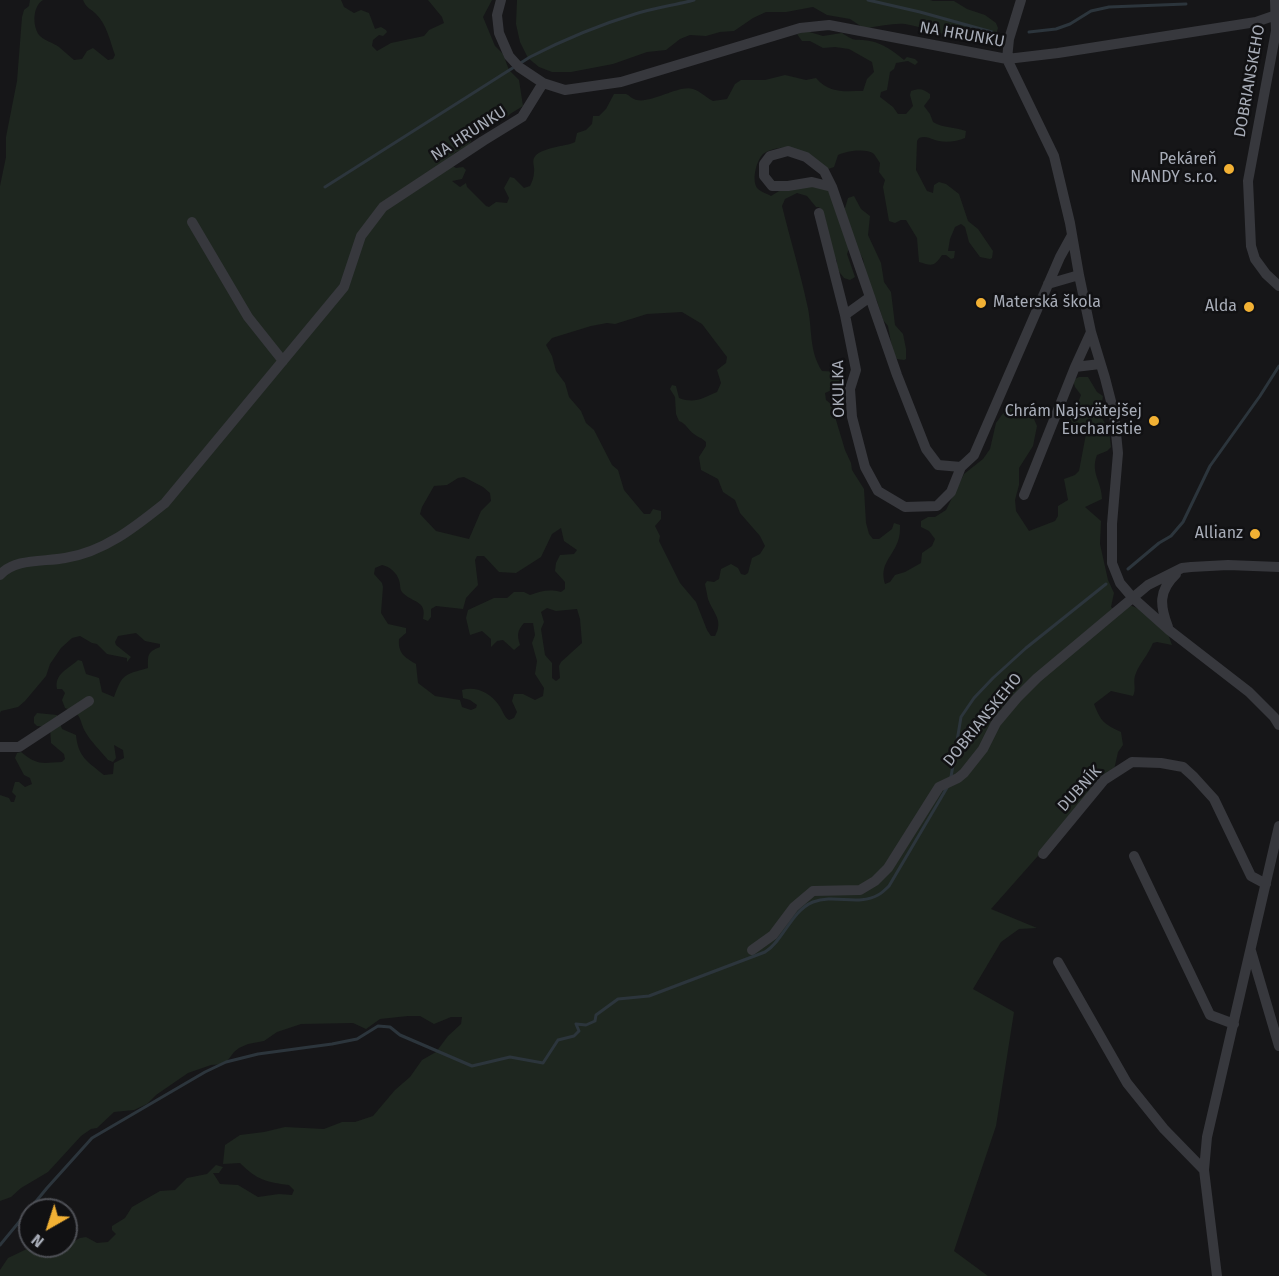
<!DOCTYPE html>
<html>
<head>
<meta charset="utf-8">
<style>
  body { margin:0 }
  #map { position:relative; width:1279px; height:1276px; overflow:hidden; background:#161618; font-family:"Fira Sans",sans-serif }
  canvas { display:block }
  .north { position:absolute; left:18px; top:1198px; width:60px; height:60px; box-sizing:border-box; background:#111113; border:2px solid #4d4f55; border-radius:50%; rotate:219deg; font-size:16px; font-weight:700; line-height:24px; text-align:center; color:#a8adb8 }
  .north::after { content:''; display:block; margin:auto; width:21px; height:27px; background:#f2b134; clip-path:polygon(50% 0,100% 100%,50% 72%,0 100%) }
</style>
</head>
<body>
<div id="map">
<canvas width="1279" height="1276"></canvas>
<div class="north">N</div>
</div>
<script>
const c = document.querySelector('canvas').getContext('2d');
c.lineJoin = 'round';
function fillPath(path, color) { c.fillStyle = color; c.fill(path, 'evenodd'); }
function strokePath(path, color, width, dash) { c.strokeStyle = color; c.lineWidth = width; c.lineCap = dash ? 'butt' : 'round'; c.setLineDash(dash || []); c.stroke(path); }
function write(font, color, halo, rows, align = 'center') {
  c.font = font + ' "Fira Sans",sans-serif'; c.lineWidth = 5; c.setLineDash([]); c.textBaseline = 'middle'; c.strokeStyle = halo; c.fillStyle = color; for (const [text, x, y, turn = 0] of rows) {
    c.save(); c.translate(x, y); c.rotate((+turn || 0) * Math.PI / 180); c.textAlign = isNaN(turn) ? turn : align; if (halo) c.strokeText(text, 0, 0); c.fillText(text, 0, 0); c.restore();
  }
}
const green = new Path2D(`
  M30,0H43C33,6 32,25 39,35C43,40 54,43 59,47C64,51 69,56 74,60L82,59L87,51L93,48L108,60L113,59L115,55C110,41 107,25 96,14C90,8 87,9 83,0H341L344,7L354,13L361,10L369,13L375,29L381,27L386,30L387,32L383,36L379,35L373,40L372,46L377,51L391,43L424,36L429,30L444,23L442,17L428,0H492L483,17L495,46L503,54L509,70L519,80L523,106L510,114L504,120L483,125L473,131L469,149L456,152L451,157V165L456,168L463,167L466,170L462,179L452,181L460,187L466,183L467,187L486,206L489,207L496,202L507,203L509,198L504,188L510,177L514,178L524,188L530,186C532,182 534,177 534,172C535,168 532,162 534,158C540,147 565,147 575,142L577,133L586,130L592,124L593,116H599L606,109L614,94H626C629,95 631,98 634,99C648,106 679,84 693,89C700,91 707,98 713,101L727,99L735,84L741,80H765L785,75L806,80L816,78C830,94 844,91 863,91L867,79L874,72L872,62L849,49L835,47L823,48L810,41H802L797,34L806,31L823,36L842,33C857,43 854,38 870,41C882,43 895,52 904,60L907,57L915,59L918,62L915,65L908,61L896,63L894,69L890,72L887,90L881,92L880,97L893,107L898,114H906L913,106L910,95L911,91C920,88 923,89 930,94V98L924,106L930,114L933,122C943,128 955,127 966,131L965,138C958,141 947,143 939,141C931,140 928,135 919,138L917,141L916,170L927,191L933,193L934,185L939,182L946,184L959,194L968,221L978,229L993,251L992,258L990,259L980,257L969,242L965,227L961,224L955,227L950,239L948,251H955L954,258L951,259L946,255H942C934,267 932,266 919,262L917,238L906,220H901L895,223L889,221L883,187L885,180L879,172L880,163C878,160 876,157 874,154C866,148 847,151 838,155L834,167L828,169C818,163 801,152 791,149C783,146 770,149 763,154C756,161 751,182 758,189C761,192 768,194 771,196L784,188L823,181L841,208H845L848,198L854,196L861,209L870,216L868,235L881,263L884,282L891,292L895,325L903,334L906,349V359L904,360L897,359L893,353L888,326L883,320L877,301L868,286L863,259L856,247L850,245L847,254L855,277L850,280L844,278L837,269V261L832,254L825,218L819,207H816L807,196L797,193L785,199L782,206C790,239 800,271 807,304C813,328 808,349 822,371L843,372L845,374V384L825,393L826,400L837,409L836,420L845,450L851,463L852,470L864,489L866,523L869,534L873,539H879L892,529L894,523L900,525C900,530 900,536 898,541C892,558 879,564 885,584L890,582L895,575L905,572L921,563L922,553L932,546L935,539L929,531L921,527V521L928,517H935L946,510L964,474L983,459L990,449L996,423L1009,405L1015,406L1023,416L1034,419L1037,426L1033,446L1019,468V485L1015,500L1016,511L1029,531L1055,521L1058,516V506L1068,500L1064,479L1075,475L1079,471L1086,434L1082,431L1070,430L1067,427V424L1076,408L1081,395L1075,387L1073,380L1079,377H1088L1097,392L1103,396L1100,415L1109,430L1111,447L1107,451L1097,455C1090,473 1102,482 1102,499L1085,507L1101,521L1100,544L1108,580L1114,593L1111,607L1116,611L1124,606H1132L1147,612L1167,631L1172,645L1157,642L1153,643C1148,655 1140,663 1136,673C1132,681 1137,689 1133,696L1111,691L1094,704C1101,722 1104,724 1121,732L1123,745L1118,752L1114,770L991,909L1037,928L1019,929L1001,942L973,989L1014,1012L996,1126L954,1251L988,1276H0V1270L8,1258L33,1246L59,1249L80,1238L86,1237L97,1243L108,1242L116,1234L112,1230V1226L125,1218L132,1207L160,1191L175,1190L187,1178L207,1174L216,1165L223,1167L219,1173H213L220,1184L238,1185L258,1197L279,1194L292,1195L294,1190L289,1185C266,1182 257,1180 240,1163L223,1164L225,1145L240,1135L264,1132L285,1127L324,1129L342,1122H355L373,1116L395,1090L410,1077L422,1060L436,1052L448,1036L461,1024L462,1017H451L434,1024L420,1016H408L380,1019L366,1029L353,1023L301,1024L277,1032L264,1041L248,1044L239,1048L234,1052L225,1064L211,1065L188,1073L156,1095L147,1104L134,1110L114,1112L97,1128L91,1129L81,1136L48,1172L21,1188L11,1197L0,1201V795L9,798L11,802H14L16,796L12,792L15,782H19L25,787L32,784L30,778L24,775L15,758L17,753L21,752C38,766 42,763 62,762L65,759L64,754L51,743L50,727L37,726L34,723V717L37,713L57,715L62,729L76,735C78,757 88,762 104,775L113,774L114,763L124,758L123,750L114,745L116,758L113,762L108,760C101,751 92,743 86,733C78,719 84,715 65,708L62,700L65,693L62,689H57C54,674 68,669 78,660L82,661L86,674L99,678L102,692L114,697C123,673 124,675 148,668C148,655 147,652 160,647V644L145,641L136,633L118,636L115,642L116,645L131,657L127,662V658L107,654L97,644L92,643L80,636L72,638L61,648L50,664L46,676L25,701L18,707L1,711L0,713V186L6,157V137L17,81L22,17L24,10L29,6ZM682,312L702,324L727,357L726,363L717,370L721,383L717,392C703,398 695,404 679,398L676,386L672,385L670,389L675,397L676,414L679,421C687,424 688,430 694,434C699,438 701,437 706,442V446L699,457L701,470L718,479L723,492L735,500L740,513L760,536L765,546L760,554L752,558L748,573L745,575L741,574L738,568L731,564L721,569L719,579L714,582L707,581L705,584C706,589 707,594 708,599C713,613 724,620 715,636H711L707,630L696,602L680,583L659,541L660,536L655,526L661,519V511L653,509L650,514H644L624,490L618,470L612,465L594,430L586,423L581,411L569,397L565,383L556,371L552,356L546,345L552,338L591,326L607,323L615,324L647,314ZM464,477L483,487L490,493L491,501L481,511L469,539L436,531L420,514L422,507L434,486L447,485L458,478ZM561,528L564,541L577,550L574,554L560,555L556,563L555,571L565,582V589L561,592C549,589 541,591 530,595L524,592H514L507,598H494L468,610L466,618L470,635L482,631L491,639V647L497,641L503,640L514,650L520,645C517,635 517,631 524,623H533L535,635L532,643L537,661L535,674L544,688L543,696L535,700L523,694H514L512,701L517,712L514,718L509,720C503,716 503,710 498,704C490,693 476,686 462,690L463,698L470,700L477,705L476,708L471,710L462,707L460,700L435,696L418,683L416,664C404,657 398,653 399,639L406,633V628L388,624L381,613L383,587L382,583L374,574L375,568L382,565C389,566 397,573 399,580C401,586 399,590 404,594C414,603 427,601 423,619L428,621L431,617V609L436,606L463,609L466,598L478,585L475,560L477,556H484L499,572L516,573L541,557L552,534ZM547,608L556,611L577,609L580,619L582,643L561,662L559,666L560,678L556,681L552,678V663L545,655L541,629L544,622L541,612Z
  M517,0H930L933,1H954L967,9L985,15L996,23L998,28L996,35C967,47 935,29 905,24C894,23 880,26 868,28L862,27L850,19L827,15L813,7L786,12H766L753,18L734,31L720,32L706,36L690,35L680,39L666,50L647,52L613,64L571,72H552L539,67L528,58L520,42L516,24Z`);
const stream = new Path2D(`
  M868,0L920,12L992,32
  M1029,32L1056,29L1070,24L1091,11L1109,7L1186,4
  M325,187L530,57C563,40 599,25 635,14C654,8 675,5 694,0
  M1128,569L1159,543L1171,536L1183,522L1210,466L1260,396L1279,366
  M951,777L961,717L974,698L993,678L1026,648L1106,584
  M0,1245L47,1188L92,1138L205,1072L226,1062L258,1054L332,1044L357,1039L378,1026L390,1027L400,1035L472,1066L510,1057L543,1063L558,1040L574,1036L579,1031L576,1024L586,1025L595,1021L596,1015L618,999L649,996L765,952C784,940 791,911 813,902C834,894 859,906 878,895C882,893 886,889 889,886L948,786`);
const minor = new Path2D(`
  M501,0L497,15L499,33L509,56L519,67L543,83L565,90L621,82L800,28L829,25L1007,59L1058,53L1256,22L1279,14
  M1275,0L1276,31L1248,181L1251,246L1255,259L1266,274L1279,286
  M1007,59L1054,156L1070,223L1079,275L1091,332L1105,378L1114,413L1118,453L1112,524V563L1120,583L1132,597L1169,630L1249,692L1274,717L1279,725
  M1007,59L1009,39L1021,0
  M832,187L812,182L788,186H772L764,176V164L770,156L788,151L806,157L824,171L832,187L897,375L926,449L938,465L961,467
  M819,213L845,315L856,370L850,389L852,417L865,467L878,491L905,507L937,506L951,492L961,467L974,455L1060,257L1071,237
  M192,222L248,317L283,361
  M1048,284L1079,275
  M845,315L870,297
  M1075,367L1100,364
  M1024,495L1075,367L1091,332
  M0,575C15,558 44,562 65,558C104,552 135,527 165,503L344,287L361,236L383,207L483,141L522,117L543,83
  M1168,627C1160,606 1158,591 1176,574
  M0,747H19L89,701
  M1043,854L1104,780L1132,762L1161,763L1183,767L1194,777L1214,799L1251,876L1266,884
  M1134,856L1210,1015L1234,1024
  M752,950L773,935L794,907L813,891L860,890L875,881L888,868L939,787L958,778L964,773L983,749L996,723L1017,698L1037,678L1148,585L1182,568L1191,567L1228,565L1279,567
  M1251,951L1279,1046
  M1058,962L1127,1083L1164,1129L1204,1170
  M1217,1276L1204,1170L1207,1137L1279,826`);
const markers = [
  [1229,169,6,"#f2b134"],
  [981,303,6,"#f2b134"],
  [1249,307,6,"#f2b134"],
  [1154,421,6,"#f2b134"],
  [1255,534,6,"#f2b134"]
];
const streetNames = [
  ["NA HRUNKU",962,35,10],
  ["DOBRIANSKEHO",1250,81,-80],
  ["NA HRUNKU",469,134,-33],
  ["OKULKA",839,389,-91],
  ["DOBRIANSKEHO",983,720,-51],
  ["DUBNÍK",1080,789,-47]
];
const poiNames = [
  ["Pekáreň",1217,160],
  ["NANDY s.r.o.",1217,178],
  ["Materská škola",993,303,"left"],
  ["Alda",1237,307],
  ["Chrám Najsvätejšej",1142,412],
  ["Eucharistie",1142,430],
  ["Allianz",1243,534]
];
fillPath(green, '#1e261f');
strokePath(stream, '#2c353c', 3);
strokePath(minor, '#37383d', 10);
for (const [x, y, r, color] of markers) { const dot = new Path2D(); dot.arc(x, y, r, 0, 2 * Math.PI); c.fillStyle = color; c.fill(dot); strokePath(dot, '#111113', 2); }
write('16px', '#a8adb8', '#111113', streetNames);
write('16px', '#a8adb8', '#111113', poiNames, 'right');
</script>
</body>
</html>
